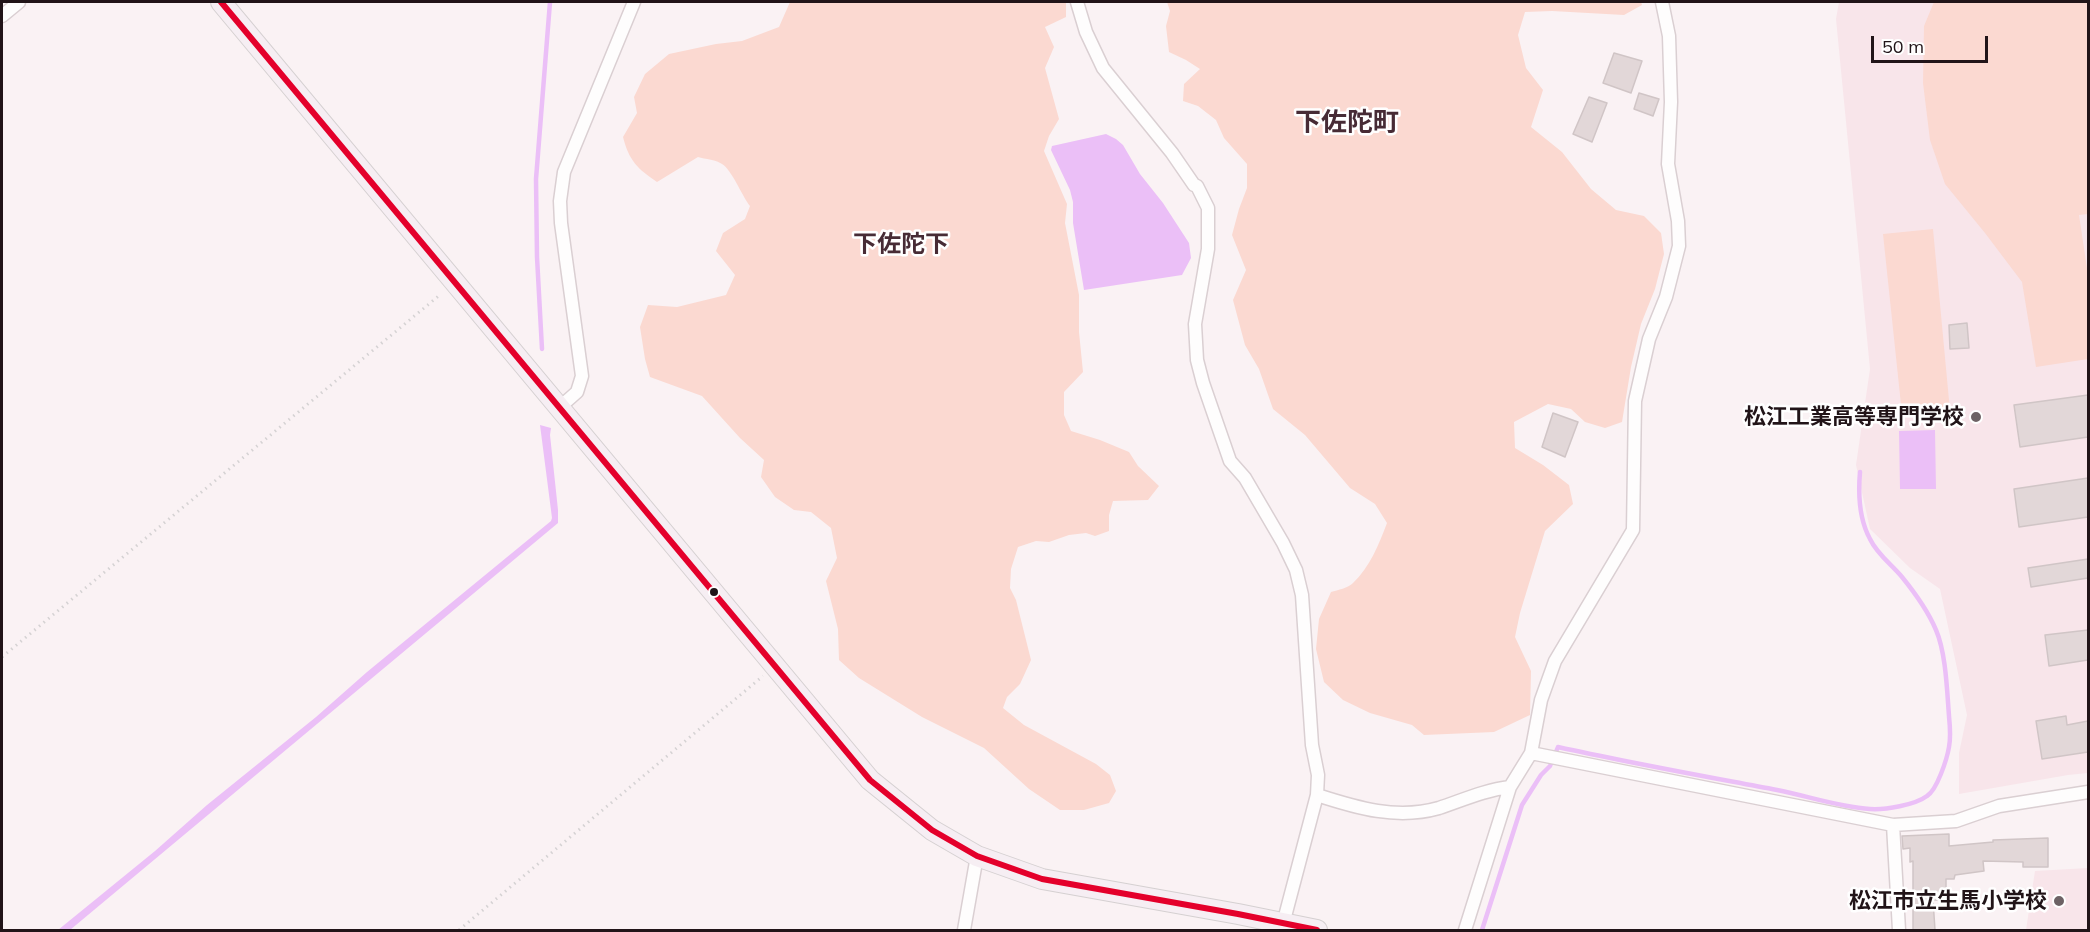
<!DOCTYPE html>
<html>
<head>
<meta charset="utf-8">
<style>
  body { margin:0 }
  #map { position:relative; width:2090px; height:932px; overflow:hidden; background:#faf2f4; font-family:Mulish,sans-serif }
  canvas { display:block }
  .frame { position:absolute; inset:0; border:3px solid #211418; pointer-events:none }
  .scale { position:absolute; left:1871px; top:36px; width:117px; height:27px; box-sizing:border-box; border:3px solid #211418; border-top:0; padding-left:8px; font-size:18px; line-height:21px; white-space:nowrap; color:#211418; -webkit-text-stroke:4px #fff; paint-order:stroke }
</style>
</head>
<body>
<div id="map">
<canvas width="2090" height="932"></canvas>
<div class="frame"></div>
<div class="scale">50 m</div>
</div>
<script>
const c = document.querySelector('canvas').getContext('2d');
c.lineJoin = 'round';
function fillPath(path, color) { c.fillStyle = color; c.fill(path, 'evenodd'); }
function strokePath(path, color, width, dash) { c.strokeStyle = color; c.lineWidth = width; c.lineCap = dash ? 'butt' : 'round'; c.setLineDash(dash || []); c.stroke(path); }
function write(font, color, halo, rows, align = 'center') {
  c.font = font + ' Mulish,"Noto Sans JP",sans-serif'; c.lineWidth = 5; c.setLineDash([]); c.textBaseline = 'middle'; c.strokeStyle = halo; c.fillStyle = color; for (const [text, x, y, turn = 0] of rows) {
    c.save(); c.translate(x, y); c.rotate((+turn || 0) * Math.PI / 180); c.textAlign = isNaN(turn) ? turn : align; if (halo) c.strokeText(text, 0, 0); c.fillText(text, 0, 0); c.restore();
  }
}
const built = new Path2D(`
  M1839,2H2088V773L2068,775L1959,794V753L1967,715L1940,589L1910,568L1870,529L1856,465L1870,369L1836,19Z
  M2088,868V930H2026L2035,871Z`);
const green = new Path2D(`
  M790,2H1066V17L1045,27L1054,47L1045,68L1059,119L1049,136L1044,151L1067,204L1065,223L1079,295V332L1083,372L1064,392V415L1071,431L1100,440L1129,452L1138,466L1159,486L1148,500L1113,501L1109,515V531L1095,536L1086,533L1069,535L1049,542L1036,541L1018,547L1011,569L1010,588L1016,600L1031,660L1020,684L1007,697L1003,708L1024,725L1096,764L1110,775L1116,791L1109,803L1084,810H1060L1029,789L984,748L922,717L859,678L839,660L838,629L826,581L837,558L831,528L811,512L794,510L775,497L761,477L764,460L740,438L702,396L650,377L645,359L640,327L648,305L677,307L726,295L735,275L716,251L723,233L745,219L750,206C742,196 732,170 722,164C717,160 705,159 698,157L657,182C638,169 629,161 623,137L637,113L634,97L645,74L669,54L716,44L742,41L779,27Z
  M1167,2H1641L1642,5L1624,15L1552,11L1525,12L1518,35L1526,68L1543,90L1531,127L1562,152L1591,189L1616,210L1644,216L1661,233L1664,254L1655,289L1641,324L1631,367L1622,422L1605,428L1585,422L1571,409L1548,404L1514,422L1515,448L1543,465L1569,485L1573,504L1545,531L1520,613L1515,637L1531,671L1530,715L1494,732L1424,735L1412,725L1370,713L1343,700L1324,682L1316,649L1319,619L1331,592C1338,590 1348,588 1353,583C1370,567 1379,544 1387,523L1375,504L1350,488L1305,435L1273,409L1259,369L1245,345L1233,300L1246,270L1232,235L1239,209L1247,188V164L1224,138L1216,120L1198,106L1183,101L1184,84L1200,69L1186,60L1169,52L1166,26L1170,11Z
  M1934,2H2088V214L2079,215L2088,275V359L2036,367L2022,282L1985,233L1945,184L1930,140L1923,83L1924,26Z
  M1933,229L1950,411L1902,414L1883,234Z`);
const water = new Path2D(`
  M1106,134L1116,139L1123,145L1140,174L1163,203L1189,243L1191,258L1182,275L1084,290L1073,223V202L1070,190L1051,150L1052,146Z
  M540,425L551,428L550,435L558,510V523L70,930H58L155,851L207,805L316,717L367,672L551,521L552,518Z
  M1935,430L1936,489H1900L1899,431Z`);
const stream = new Path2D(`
  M542,349L537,257L536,179L550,2
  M1482,930L1522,805L1541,775L1550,766L1558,747C1630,763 1703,776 1777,790C1808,796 1838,807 1870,809C1885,810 1915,805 1927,796C1937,790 1947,759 1949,747C1951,737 1950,726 1949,716C1947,691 1946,653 1936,630C1928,611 1915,593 1902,577C1891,564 1877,554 1870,539C1859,519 1858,495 1860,472`);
const building = new Path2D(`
  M1614,53L1642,61L1631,93L1603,83Z
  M1639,93L1659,99L1653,116L1634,109Z
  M1589,97L1607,103L1592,142L1573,134Z
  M1967,323L1969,348L1950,349L1949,325Z
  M2088,395V437L2020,447L2014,405Z
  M1553,413L1578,422L1565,457L1542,447Z
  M2088,478V517L2019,527L2014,489Z
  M2088,559V578L2031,587L2028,568Z
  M2088,630V660L2049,666L2045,635Z
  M2066,716L2067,725L2088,721V752L2042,759L2036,721Z
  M1949,834V846L1993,842V840L2048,838V867H2023V862L1983,861L1984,871L1955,875L1954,879H1946V900H1933L1935,930H1913V861L1910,862V848L1903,849L1902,836Z`);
const path = new Path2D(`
  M2,657L441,294
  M459,930L763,676`);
const minor = new Path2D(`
  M1077,2L1086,32L1103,68L1172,153L1194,185L1197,186L1208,208V249L1195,324L1197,360L1203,383L1230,461L1245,478L1283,543L1296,570L1302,595L1312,745L1318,775L1317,795L1283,924
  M2,16L19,2
  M560,407L577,392L582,376L561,223L560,201L564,172L634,2
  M1531,753L1893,825L1956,821L1999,806L2088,792
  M1317,795C1357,808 1397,820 1439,808C1463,800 1485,790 1510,787
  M1893,825L1899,930
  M964,930L977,856
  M1465,930L1510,787L1531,753L1541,700L1555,661L1633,530L1635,401L1649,339L1666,297L1679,246L1678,221L1668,164L1671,102L1669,36L1662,2`);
const primary = new Path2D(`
  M221,2L870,780L932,830L977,856L1042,879L1238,914L1317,930`);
const bus1 = new Path2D(`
  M221,2L870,780L932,830L977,856L1042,879L1238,914L1317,930`);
const markers = [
  [1976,417,6,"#6d6265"],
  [714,592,5,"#211418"],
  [2059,901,6,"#6d6265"]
];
const poiNames = [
  ["松江工業高等専門学校",1964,417],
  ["松江市立生馬小学校",2047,901]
];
const neighbourhoodNames = [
  ["下佐陀下",901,245]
];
const quarterNames = [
  ["下佐陀町",1347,123]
];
fillPath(built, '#f8e5ea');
fillPath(green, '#fbd9d1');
fillPath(water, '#ebbff7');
strokePath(stream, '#ebbff7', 4.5);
fillPath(building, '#e2d7d8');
strokePath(building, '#d0c5c6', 1.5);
strokePath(minor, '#dacfd2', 15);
strokePath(primary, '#d5d0d1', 22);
strokePath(path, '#d5d2d3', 3, [1.5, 4.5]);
strokePath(minor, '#fefdfd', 12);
strokePath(primary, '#f6eef3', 20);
strokePath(bus1, '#e4002b', 6);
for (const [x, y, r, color] of markers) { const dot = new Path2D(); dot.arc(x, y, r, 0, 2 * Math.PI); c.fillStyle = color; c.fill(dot); strokePath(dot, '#fff', 2); }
write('bold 22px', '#211418', '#fff', poiNames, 'right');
write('bold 24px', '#472b35', '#fff', neighbourhoodNames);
write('bold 26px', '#472b35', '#fff', quarterNames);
</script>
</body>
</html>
